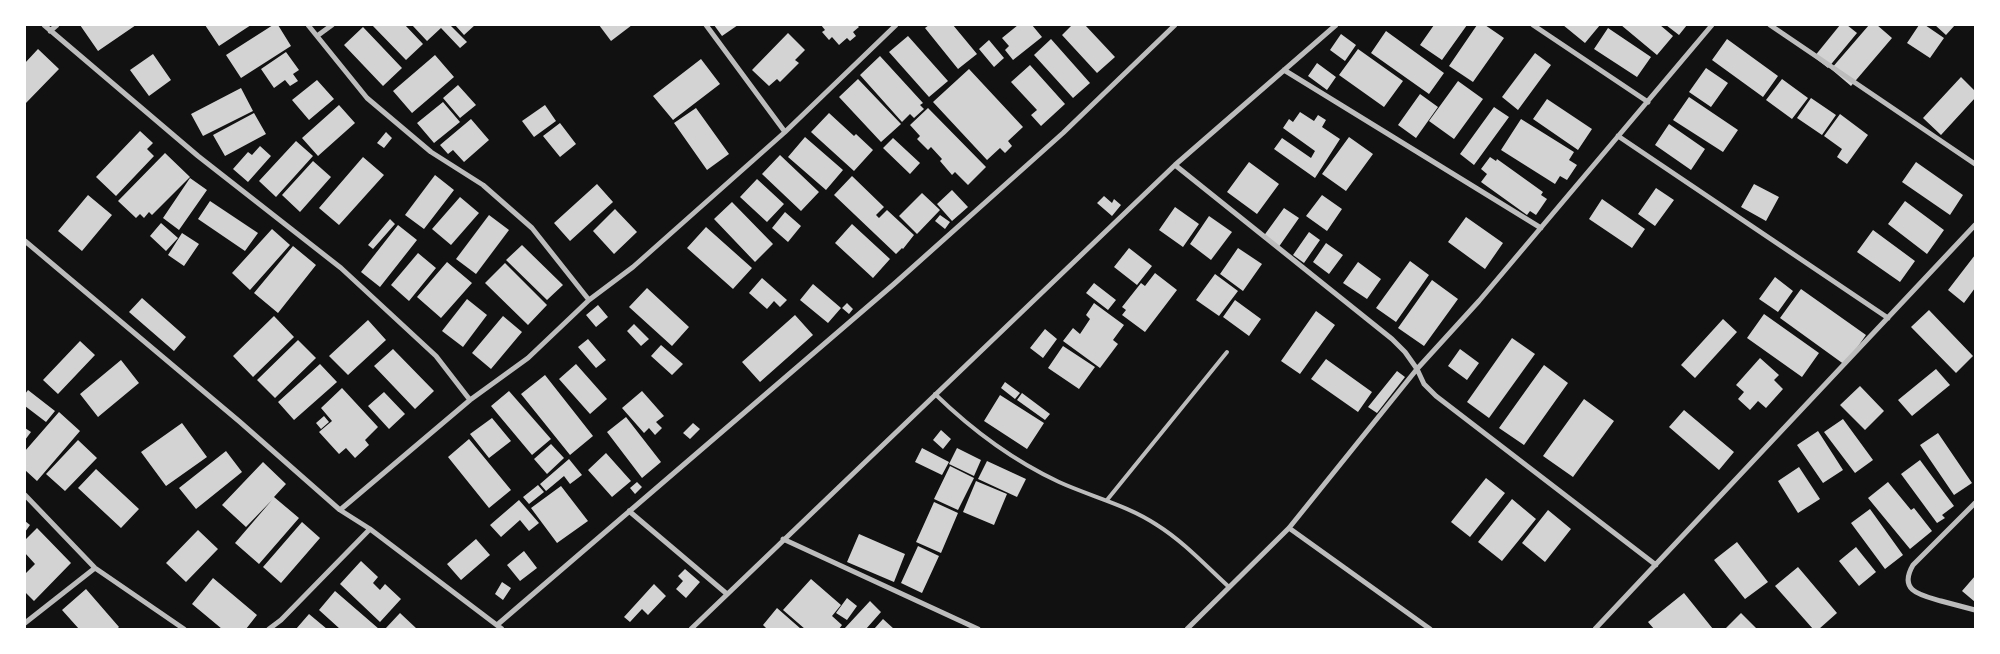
<!DOCTYPE html>
<html>
<head>
<meta charset="utf-8">
<style>
  body { margin:0 }
  #map { position:relative; width:2000px; height:654px; overflow:hidden; background:#111; font-family:Cabin,sans-serif }
  canvas { display:block }
  .frame { position:absolute; inset:0; border:26px solid #fff; pointer-events:none }
</style>
</head>
<body>
<div id="map">
<canvas width="2000" height="654"></canvas>
<div class="frame"></div>
</div>
<script>
const c = document.querySelector('canvas').getContext('2d');
c.lineJoin = 'round';
function fillPath(path, color) { c.fillStyle = color; c.fill(path, 'evenodd'); }
function strokePath(path, color, width, dash) { c.strokeStyle = color; c.lineWidth = width; c.lineCap = dash ? 'butt' : 'round'; c.setLineDash(dash || []); c.stroke(path); }
const building = new Path2D(`
  M80,25H136L98,51Z
  M205,25H251L219,46Z
  M273,25H278L291,46L241,78L226,55Z
  M372,25H405L423,44L406,60Z
  M412,25H450L467,42L460,48L441,28L427,41Z
  M455,25H475L464,35Z
  M599,25H632L611,41Z
  M714,25H738L722,36Z
  M821,25H857L859,27L853,32L856,36L850,41L847,38L839,45L832,37L829,40L822,32L825,30Z
  M929,25H953L977,54L958,69L925,28Z
  M1018,25H1032L1042,37L1013,60L1005,50L1009,46L1002,38Z
  M1072,25H1085L1115,57L1097,73L1062,35Z
  M1434,25H1467L1442,60L1420,45Z
  M1477,25H1485L1504,38L1473,82L1449,66Z
  M1563,25H1600L1585,43Z
  M1621,25H1660L1673,36L1657,55Z
  M1666,25H1687L1679,35Z
  M1840,25H1847L1857,33L1828,68L1814,57Z
  M1869,25H1877L1892,38L1851,86L1831,69Z
  M1919,25H1925L1944,38L1930,58L1907,43Z
  M1935,25H1955L1946,35Z
  M363,27L402,68L383,86L344,45Z
  M1608,28L1651,57L1637,77L1594,49Z
  M1386,31L1444,73L1429,94L1371,53Z
  M788,33L805,50L795,60L799,63L780,82L777,79L769,86L752,70Z
  M1341,34L1356,45L1345,61L1330,50Z
  M908,36L948,81L929,97L889,52Z
  M1051,39L1090,83L1073,98L1034,55Z
  M1727,39L1778,76L1763,97L1712,60Z
  M989,40L1004,58L994,67L979,49Z
  M38,49L59,69L25,104V63Z
  M1358,49L1403,81L1384,107L1339,75Z
  M286,52L299,70L293,74L298,81L290,86L285,80L274,88L261,69Z
  M1535,53L1551,65L1518,110L1502,97Z
  M153,54L171,80L149,96L130,70Z
  M435,55L454,77L412,113L393,91Z
  M880,56L923,103L920,105L924,109L914,118L910,114L902,122L860,75Z
  M701,59L720,84L673,120L653,96Z
  M1317,63L1336,77L1327,90L1308,76Z
  M1030,65L1065,104L1041,126L1031,115L1037,110L1011,82Z
  M1706,68L1728,83L1711,107L1689,92Z
  M969,69L1023,127L1008,141L1012,146L1005,153L1000,148L987,160L933,102Z
  M1961,77L1975,91V98L1941,135L1923,118Z
  M858,79L901,124L881,142L839,97Z
  M1782,79L1808,98L1792,119L1766,100Z
  M317,80L334,99L309,120L292,100Z
  M1458,81L1483,99L1454,139L1429,121Z
  M458,85L476,105L460,118L443,98Z
  M241,88L253,111L203,136L191,114Z
  M1420,94L1438,107L1416,138L1398,125Z
  M1689,97L1738,130L1723,152L1673,120Z
  M1811,98L1836,115L1822,135L1797,118Z
  M1547,99L1592,129L1578,150L1533,119Z
  M443,102L460,122L434,143L417,123Z
  M339,105L355,123L318,156L302,138Z
  M545,105L556,121L534,137L522,121Z
  M1494,107L1509,117L1474,165L1460,154Z
  M696,108L729,154L707,170L674,123Z
  M928,108L986,167L968,185L955,172L952,175L940,161L942,159L931,147L928,150L917,139L920,136L910,125Z
  M1300,112L1314,121L1318,115L1326,120L1322,127L1340,139L1315,178L1274,149L1282,138L1311,158L1315,151L1283,128L1289,119L1293,122Z
  M254,113L266,134L225,156L213,135Z
  M829,113L854,136L856,134L873,150L854,171L811,132Z
  M1840,114L1868,135L1847,164L1837,157L1842,149L1824,136Z
  M471,119L489,140L464,162L453,150L448,154L440,145Z
  M1521,119L1574,152L1569,160L1577,165L1567,180L1560,176L1555,184L1501,150Z
  M560,123L576,144L560,157L543,136Z
  M1669,124L1705,149L1691,170L1655,145Z
  M140,131L153,143L147,149L154,156L116,196L96,177Z
  M386,132L392,138L384,148L377,143Z
  M805,137L843,170L826,190L788,157Z
  M1349,137L1373,154L1346,191L1322,174Z
  M893,138L920,163L910,174L883,148Z
  M296,141L313,156L276,197L259,181Z
  M260,146L271,156L248,182L233,169L248,152L252,155Z
  M165,153L190,177L152,215L149,212L144,218L140,214L136,218L118,201Z
  M780,155L819,192L801,211L762,174Z
  M363,157L384,175L339,225L319,208Z
  M1490,157L1496,161L1497,159L1543,192L1541,195L1547,199L1536,215L1530,211L1527,215L1481,182L1487,174L1481,169Z
  M313,161L331,177L300,212L282,195Z
  M1249,162L1279,184L1257,214L1227,192Z
  M1916,162L1963,195L1950,215L1902,182Z
  M435,175L454,190L424,229L405,215Z
  M852,176L884,207L876,215L879,218L887,210L914,235L903,249L902,248L896,254L834,195Z
  M190,178L207,190L179,230L163,218Z
  M757,179L784,204L767,222L740,197Z
  M597,184L613,202L570,241L554,223Z
  M1754,184L1779,197L1766,221L1741,207Z
  M1656,188L1674,200L1655,226L1638,214Z
  M952,190L968,207L952,221L937,204Z
  M922,193L940,210L917,234L899,216Z
  M88,195L112,215L82,251L58,231Z
  M1322,195L1342,209L1327,231L1306,216Z
  M1104,196L1112,203L1114,199L1121,205L1112,216L1097,203Z
  M460,197L479,213L451,245L432,229Z
  M1602,199L1645,229L1632,248L1589,219Z
  M210,201L258,233L245,251L198,219Z
  M1905,201L1944,230L1927,254L1888,224Z
  M732,202L773,244L755,262L714,219Z
  M1175,207L1199,224L1183,247L1159,230Z
  M1284,208L1299,218L1278,248L1263,237Z
  M615,209L637,232L614,254L593,231Z
  M785,212L801,226L788,242L772,228Z
  M489,215L509,230L476,274L456,259Z
  M940,215L950,222L945,229L935,221Z
  M1209,216L1232,232L1211,260L1190,244Z
  M1466,217L1503,243L1485,269L1448,242Z
  M390,219L395,224L373,249L368,245Z
  M161,223L178,238L166,251L150,236Z
  M852,224L890,259L873,278L835,243Z
  M398,225L417,240L380,287L361,272Z
  M706,227L752,268L733,289L687,248Z
  M272,229L290,245L250,290L232,273Z
  M1873,230L1915,261L1900,282L1857,252Z
  M1309,232L1320,240L1304,263L1293,255Z
  M182,233L199,244L184,266L168,255Z
  M1326,243L1343,255L1329,274L1313,262Z
  M522,245L563,285L547,300L506,260Z
  M293,246L316,265L278,313L254,293Z
  M1129,248L1152,266L1137,285L1114,267Z
  M1238,248L1262,264L1243,291L1220,274Z
  M418,253L436,268L409,301L391,285Z
  M1975,255V288L1964,303L1948,290Z
  M1410,261L1429,275L1396,322L1376,308Z
  M447,262L472,283L441,318L417,297Z
  M1358,262L1381,279L1367,299L1343,283Z
  M505,263L547,305L528,325L485,283Z
  M1155,273L1177,290L1145,332L1122,315L1126,310L1122,307L1141,283L1145,286Z
  M1215,274L1238,291L1219,316L1196,300Z
  M1775,277L1793,291L1778,312L1759,299Z
  M762,278L787,300L780,307L774,301L767,309L749,293Z
  M1432,280L1458,299L1424,346L1398,328Z
  M1094,283L1116,300L1108,310L1086,293Z
  M813,284L841,308L828,323L800,300Z
  M647,288L689,327L672,346L629,307Z
  M1801,289L1866,335L1845,365L1780,318Z
  M142,298L186,337L174,351L129,312Z
  M467,299L487,315L463,347L442,331Z
  M1235,300L1261,319L1249,336L1223,317Z
  M847,303L853,309L849,314L842,308Z
  M1094,303L1124,325L1113,340L1118,344L1100,368L1063,341L1073,328L1080,334L1090,319L1086,315Z
  M598,305L608,317L596,327L586,315Z
  M1929,310L1973,356L1956,373L1911,327Z
  M1316,311L1335,325L1300,374L1281,361Z
  M1764,314L1819,353L1802,377L1747,338Z
  M795,315L813,335L760,382L742,362Z
  M274,316L294,337L253,377L233,356Z
  M503,316L522,332L491,369L472,353Z
  M1723,319L1737,332L1695,378L1681,365Z
  M368,320L386,340L348,375L329,356Z
  M634,324L649,339L641,346L627,331Z
  M1045,329L1057,339L1043,358L1030,348Z
  M1512,338L1535,354L1489,418L1467,402Z
  M588,339L606,360L596,368L578,347Z
  M298,340L316,358L275,398L257,380Z
  M80,341L95,355L58,394L43,380Z
  M661,345L683,364L672,375L651,356Z
  M1063,346L1095,367L1079,389L1048,368Z
  M393,349L434,391L415,409L374,366Z
  M1460,349L1479,363L1467,380L1448,366Z
  M1760,358L1779,375L1774,380L1783,389L1766,408L1758,401L1750,410L1738,399L1744,392L1736,385Z
  M1326,359L1372,392L1358,412L1311,379Z
  M121,360L139,383L98,417L80,394Z
  M320,364L337,382L294,420L278,402Z
  M576,364L607,399L590,414L559,379Z
  M1544,365L1568,383L1524,445L1499,428Z
  M1936,369L1950,385L1912,416L1898,400Z
  M1397,371L1405,377L1377,413L1368,407Z
  M545,375L593,436L570,455L521,394Z
  M1005,382L1020,393L1015,399L1001,388Z
  M1860,386L1884,411L1865,430L1840,405Z
  M342,388L378,427L365,440L369,445L355,458L346,448L339,454L319,432L332,421L321,408Z
  M28,390L55,411L46,422L25,406V394Z
  M509,391L551,439L532,455L491,406Z
  M642,391L664,416L656,422L662,428L655,435L649,428L644,433L622,408Z
  M384,392L405,414L389,429L368,406Z
  M1022,393L1050,414L1045,420L1017,400Z
  M1000,395L1044,423L1027,449L984,421Z
  M1584,399L1614,421L1573,477L1543,456Z
  M1684,410L1734,452L1719,470L1669,427Z
  M59,412L80,431L37,481L25,470V451Z
  M324,416L329,422L321,429L316,423Z
  M626,417L661,462L642,478L607,432Z
  M492,418L511,441L489,458L470,434Z
  M1843,419L1873,460L1855,473L1824,432Z
  M182,423L207,457L166,486L141,452Z
  M693,423L700,429L690,439L683,433Z
  M25,428L31,432L25,440Z
  M941,430L951,439L943,449L933,440Z
  M1818,431L1843,470L1823,483L1797,445Z
  M1938,433L1972,483L1954,495L1920,445Z
  M469,439L511,490L489,508L448,457Z
  M78,440L97,458L65,491L46,474Z
  M551,444L564,458L547,474L534,459Z
  M922,448L949,462L942,475L915,462Z
  M957,448L981,460L974,476L949,464Z
  M226,451L242,472L196,509L179,488Z
  M606,453L631,481L612,497L588,470Z
  M569,459L582,475L570,484L564,476L546,491L540,484Z
  M1920,460L1954,506L1942,515L1945,518L1937,523L1901,474Z
  M987,461L1026,479L1017,497L978,479Z
  M263,462L286,484L274,497L299,518L259,564L235,543L272,500L246,527L222,505Z
  M950,466L974,478L958,510L934,499Z
  M1799,467L1820,499L1798,513L1778,481Z
  M96,469L139,509L121,528L78,488Z
  M1486,478L1505,493L1470,537L1451,522Z
  M976,481L1007,494L994,525L963,512Z
  M637,482L642,487L635,494L630,488Z
  M1888,482L1911,510L1914,508L1932,531L1910,549L1868,498Z
  M538,485L544,492L529,504L523,497Z
  M561,486L588,521L557,543L531,508Z
  M1512,499L1536,519L1502,561L1478,542Z
  M519,500L539,523L529,531L520,520L501,537L490,525Z
  M934,502L958,513L941,553L916,542Z
  M1870,509L1903,555L1885,569L1851,523Z
  M1548,510L1571,529L1545,562L1522,543Z
  M25,521L30,525L25,532Z
  M302,522L320,538L281,583L263,567Z
  M37,528L71,563L34,601L25,592V574L35,564L25,553V540Z
  M198,530L218,549L186,582L166,563Z
  M859,534L905,554L894,582L847,562Z
  M476,539L490,555L461,580L447,564Z
  M1737,542L1768,582L1745,599L1714,560Z
  M918,546L939,556L922,593L901,583Z
  M1856,547L1876,572L1859,586L1839,561Z
  M524,551L537,568L520,581L507,565Z
  M361,561L378,577L373,583L380,590L385,584L401,599L380,622L340,584Z
  M1798,567L1837,613L1819,629H1813L1775,586Z
  M685,569L700,582L686,598L676,589L683,581L678,576Z
  M1975,576V602L1962,591Z
  M213,578L257,615L246,629H222L192,604Z
  M811,579L841,605L832,616L842,625L839,629H805L783,610Z
  M502,582L511,588L503,600L495,594Z
  M654,584L666,596L648,615L642,609L630,622L624,617Z
  M86,589L119,627L117,629H79L62,610Z
  M335,591L379,629H340L319,610Z
  M1684,593L1713,629H1654L1648,622Z
  M847,598L857,606L847,620L836,613Z
  M870,601L881,612L866,629H844Z
  M777,608L801,629H767L763,625Z
  M400,613L417,629H385Z
  M1741,613L1757,629H1725Z
  M309,614L327,629H296Z
  M883,619L894,629H874Z`);
const service = new Path2D(`
  M935,394C972,430 1012,460 1059,482C1092,497 1127,505 1157,525C1184,542 1206,566 1229,587
  M1107,500L1227,352`);
const minor = new Path2D(`
  M44,25L198,156L341,268L436,356L470,400L340,510
  M308,25L367,98L431,152L483,185L532,228L589,300
  M706,25L785,132
  M1533,25L1648,102
  M1770,25L1975,164
  M50,31L57,25
  M317,36L332,25
  M1284,70L1541,228
  M1618,136L1888,318
  M1175,165L1392,339L1405,352L1417,369L1424,384L1436,396L1656,565
  M25,241L240,422L340,510L370,529L502,629
  M470,400L528,358L589,300L633,267L785,132L896,25
  M25,495L95,568L184,629
  M1975,503L1913,565C1898,591 1920,595 1941,601C1952,604 1964,607 1975,610
  M629,511L727,594
  M1289,528L1430,629
  M783,539L978,629
  M25,623L95,568
  M497,625L894,284L1063,133L1175,25
  M269,629L281,620L370,529
  M691,629L1175,165L1336,25
  M1187,629L1289,528L1417,369L1479,301L1712,25
  M1595,629L1975,225`);
fillPath(building, '#d3d3d3');
strokePath(service, '#bcbcbc', 4);
strokePath(minor, '#bcbcbc', 5);
</script>
</body>
</html>
